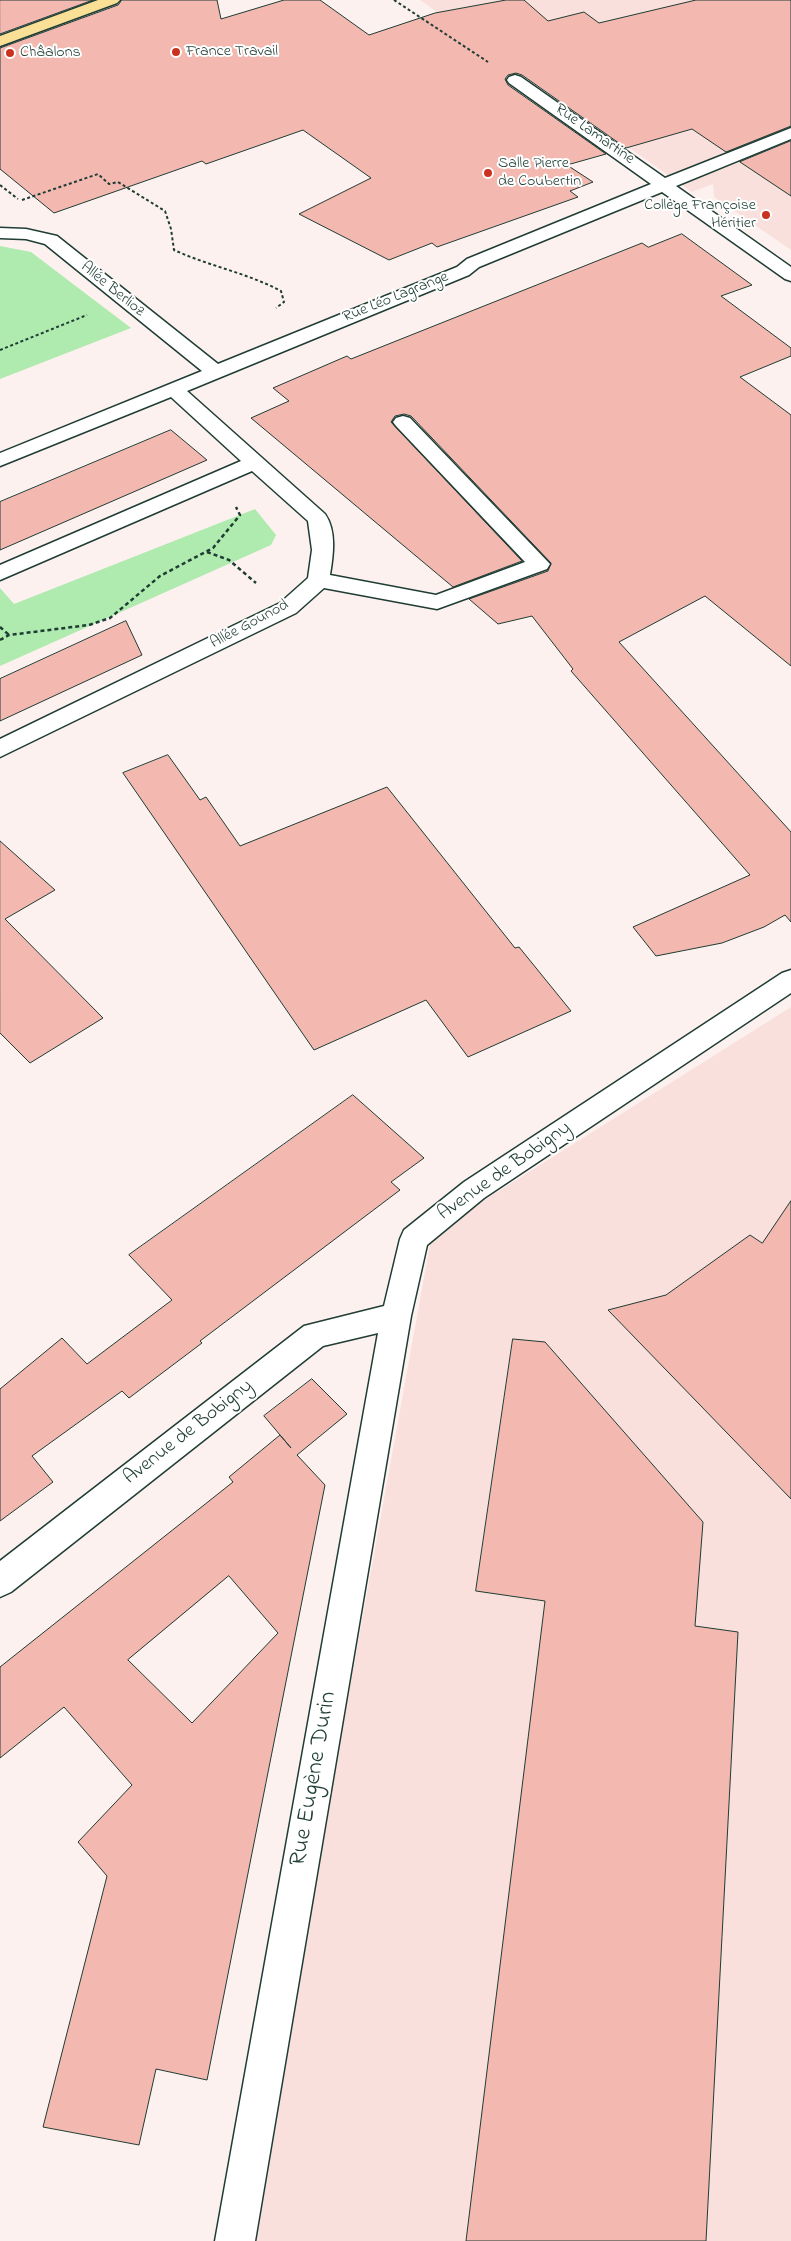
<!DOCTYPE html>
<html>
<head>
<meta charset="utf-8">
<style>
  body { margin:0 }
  canvas { display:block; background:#fdf1ef }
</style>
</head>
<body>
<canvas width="791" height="2241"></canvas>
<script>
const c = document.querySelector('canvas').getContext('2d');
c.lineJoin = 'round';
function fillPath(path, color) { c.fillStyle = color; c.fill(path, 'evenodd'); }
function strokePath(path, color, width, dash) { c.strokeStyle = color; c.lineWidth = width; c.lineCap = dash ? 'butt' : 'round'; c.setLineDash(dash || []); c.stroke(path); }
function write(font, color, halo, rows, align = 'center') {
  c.font = font + ' "Indie Flower",sans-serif'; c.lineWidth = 4; c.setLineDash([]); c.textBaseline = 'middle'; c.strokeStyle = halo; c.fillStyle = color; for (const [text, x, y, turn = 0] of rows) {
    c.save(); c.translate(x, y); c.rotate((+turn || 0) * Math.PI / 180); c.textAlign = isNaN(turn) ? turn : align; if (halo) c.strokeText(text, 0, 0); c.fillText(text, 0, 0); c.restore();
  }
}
const built = new Path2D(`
  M420,0H791V250L714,197L713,184L692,192Z
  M791,1007V2241H250L432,1233Z`);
const green = new Path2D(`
  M0,246L31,252L131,328L0,379Z
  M255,509L276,535L271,545L0,666V588L14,604Z`);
const building = new Path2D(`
  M0,0H93L0,34Z
  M122,0H217L221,19L284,0H320L369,35L435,13L506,0H524L548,21L584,12L599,23L696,0H791V126L726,152L692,129L626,148L522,75L516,73L508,75L505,79L508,85L606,154L567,165L593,182L570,191L578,197L437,247L432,243L389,260L299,214L371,178L303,130L206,164L202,161L54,213L0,169V48L118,5Z
  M791,141V196L740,162Z
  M682,234L752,285L721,296L791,348V356L740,377L791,415V666L705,596L619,642L791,832V922L785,915L764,927L722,943L656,956L633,927L750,875L571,671L573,669L532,616L498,624L469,599L548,571L551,563L411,416L404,414L395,416L391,422L522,561L453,587L251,418L289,401L273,388L347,356L351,359L642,243L648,247Z
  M171,430L207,460L0,550V502Z
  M126,621L142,655L0,721V679Z
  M168,755L200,800L206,797L240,846L387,787L515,948L519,947L571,1011L468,1057L426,1000L314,1050L123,773Z
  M0,841L55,890L5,919L103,1018L30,1063L0,1033Z
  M353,1095L424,1158L391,1182L400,1190L200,1341L202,1343L129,1398L122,1391L32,1456L53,1482L0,1521V1389L62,1338L87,1364L172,1300L129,1255Z
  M791,1201V1499L608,1310L666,1295L750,1235L762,1243Z
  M513,1339L545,1342L703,1522L695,1626L738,1632L706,2241H466L545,1601L476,1591Z
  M312,1379L347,1414L297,1455L325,1485L207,2080L156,2069L139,2145L43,2127L107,1876L78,1842L132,1785L64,1707L0,1758V1667L233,1482L229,1477L280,1435L291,1448L264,1416ZM229,1576L278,1633L192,1723L128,1660Z`);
const pathFar1 = new Path2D(`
  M394,0L488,62
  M0,185L18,199
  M22,200L98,174L109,184L118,182L165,211L171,229L174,250C209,266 247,273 281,291L284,302L276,308
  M0,350L87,315`);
const path = new Path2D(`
  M207,552L229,560L256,583
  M0,627L9,635
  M0,640L9,635L89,625L110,618L160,576L213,548L240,515L236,507`);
const minor = new Path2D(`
  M515,75L521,77L665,178L791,128V139L676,186L791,267V281L785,279L662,192L479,267L469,275L187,391L325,514C337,531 333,557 330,575L436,595L525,562L396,426L393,422L396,418L403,416L410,418L550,564L547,569L437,609L324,588L296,613L0,757V739L280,603L308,578L312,550L308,521L252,471L0,580V565L241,461L171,397L0,466V453L202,371L45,244L26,239L0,238V228L26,229L57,236L218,364L457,267L467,259L651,184L509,83L507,80L509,77Z
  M791,970V993L484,1198L427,1245L411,1316L255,2241H215L378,1333L323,1346L11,1592L0,1597V1561L304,1326L384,1306L400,1239L404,1230L464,1182L782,973Z`);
const major = new Path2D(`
  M98,0H120L117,3L0,46V36Z`);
const markers = [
  [176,52,5,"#c8321e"],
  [10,53,5,"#c8321e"],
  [488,173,5,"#c8321e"],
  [766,215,5,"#c8321e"]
];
const farPoinames = [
  ["France Travail",186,52],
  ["Châalons",20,53],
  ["Salle Pierre",498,164],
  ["de Coubertin",498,182],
  ["Collège Françoise",756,206,"right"],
  ["Héritier",756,224,"right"]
];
const farStreetnames = [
  ["Rue Lamartine",594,135,35],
  ["Allée Berlioz",112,290,39],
  ["Rue Léo Lagrange",396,298,-22],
  ["Allée Gounod",250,625,-28]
];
const streetNames = [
  ["Avenue de Bobigny",505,1172,-35],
  ["Avenue de Bobigny",189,1433,-38]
];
const nearStreetnames = [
  ["Rue Eugène Durin",315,1779,-80]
];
fillPath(built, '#fae0dc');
fillPath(green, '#afeaaf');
fillPath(building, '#f3b8b0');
strokePath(building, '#1f3d34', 1);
strokePath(minor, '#1f3d34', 3);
strokePath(major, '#1f3d34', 3);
strokePath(pathFar1, '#1f3d34', 2, [3, 2.5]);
strokePath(path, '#1f3d34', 2.5, [4, 3]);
fillPath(minor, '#fff');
fillPath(major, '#fadf96');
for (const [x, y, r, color] of markers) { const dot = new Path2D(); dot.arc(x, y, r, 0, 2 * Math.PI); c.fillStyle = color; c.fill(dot); strokePath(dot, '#fff', 2); }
write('16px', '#1f3d34', '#fff', farPoinames, 'left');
write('16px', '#1f3d34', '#fff', farStreetnames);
write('20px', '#1f3d34', '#fff', streetNames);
write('24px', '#1f3d34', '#fff', nearStreetnames);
</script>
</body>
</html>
